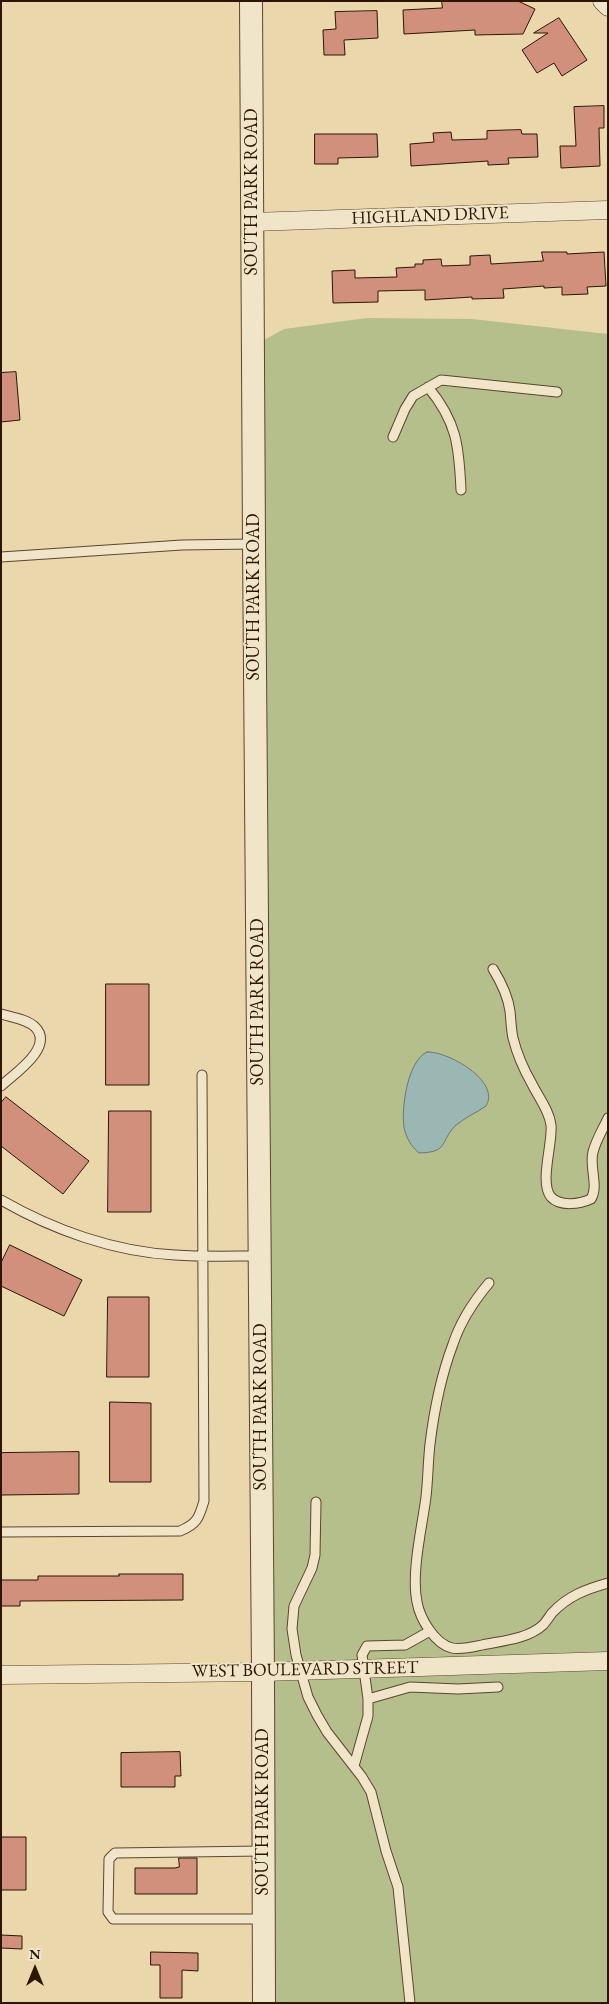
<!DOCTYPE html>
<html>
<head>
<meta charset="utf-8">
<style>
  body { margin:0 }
  #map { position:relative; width:609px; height:2004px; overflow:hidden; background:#ead7ac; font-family:"EB Garamond",serif }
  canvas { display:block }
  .frame { position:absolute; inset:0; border:2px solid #2c1602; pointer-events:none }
  .north { position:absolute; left:10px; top:1944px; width:50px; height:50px; -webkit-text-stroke:4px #f1e5c9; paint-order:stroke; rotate:0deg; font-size:14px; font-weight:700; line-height:20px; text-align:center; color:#2c1602 }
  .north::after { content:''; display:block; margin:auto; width:18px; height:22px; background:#2c1602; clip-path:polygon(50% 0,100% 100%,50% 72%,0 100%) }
</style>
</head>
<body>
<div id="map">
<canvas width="609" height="2004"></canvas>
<div class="frame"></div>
<div class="north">N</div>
</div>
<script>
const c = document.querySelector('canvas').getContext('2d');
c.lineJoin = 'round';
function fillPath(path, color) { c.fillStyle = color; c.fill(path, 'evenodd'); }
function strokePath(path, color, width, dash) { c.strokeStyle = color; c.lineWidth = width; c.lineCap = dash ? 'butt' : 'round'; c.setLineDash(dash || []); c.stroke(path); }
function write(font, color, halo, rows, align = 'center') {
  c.font = font + ' "EB Garamond",serif'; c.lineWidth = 4; c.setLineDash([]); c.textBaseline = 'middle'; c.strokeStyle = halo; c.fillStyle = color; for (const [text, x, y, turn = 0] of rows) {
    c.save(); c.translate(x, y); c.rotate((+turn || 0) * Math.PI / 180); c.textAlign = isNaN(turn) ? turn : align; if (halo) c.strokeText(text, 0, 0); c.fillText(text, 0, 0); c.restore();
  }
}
const green = new Path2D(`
  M367,318L472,319L608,334V2003H262L253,346L284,329Z`);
const water = new Path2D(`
  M427,1052C448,1051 501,1081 486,1106C476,1113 464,1118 455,1126C439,1143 449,1152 419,1153C411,1146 406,1138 404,1127C401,1107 408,1060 427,1052Z`);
const building = new Path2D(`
  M442,1H518L535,9L523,34L475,35V30L404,34L403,10L442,8Z
  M377,11L378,38L344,40L345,55H324L323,30L336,29L335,12Z
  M559,18L587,60L562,76L554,63L537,73L522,50L548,33H534Z
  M604,106V128H599L600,166L561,168L560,146H576L574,107Z
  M521,130L522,134H537L538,157L508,158L509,164L488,165V161L411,166L410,144L434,142L433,133L451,132L452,140L487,139V131Z
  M315,134H377L378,157L338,158V164H315Z
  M542,252H567V254L604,252L606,286L587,287L588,294L562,295V287L544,288V286L503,289L504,298L472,299V297L425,300V290L378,291V302L333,303L332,271L355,270V278L397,277L396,268L415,267V264H423V260L441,259L442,266L470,265V256L490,255L491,264L543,261Z
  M16,372L20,420L1,422V373Z
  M106,984H149V1085H106Z
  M6,1097L89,1161L63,1194L1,1146V1103Z
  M109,1111H151V1212H108Z
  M10,1245L82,1280L64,1316L1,1286V1263Z
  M108,1297H149V1377H107Z
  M110,1402L151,1403V1482H110Z
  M79,1452V1494L1,1495V1453Z
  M119,1574H183V1600L20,1601V1606H1V1580H38V1576H119Z
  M180,1752L181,1776H175V1787H121V1753Z
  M1,1837H26V1890H1Z
  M179,1858H197V1894H135V1868H175L179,1867Z
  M1,1935L22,1936V1949L1,1948Z
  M151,1952L198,1953V1971L182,1970V1998H160V1965H151Z`);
const service = new Path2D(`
  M428,387C457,422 459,446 461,490
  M393,437L405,409L413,396L441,380L557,392
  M1,557L182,545L253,544
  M493,969C501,982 508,996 510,1011C511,1020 511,1029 513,1038C517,1054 524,1070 532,1084C539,1098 549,1110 551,1125C553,1143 539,1183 551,1197C560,1207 580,1204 591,1199C599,1186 589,1167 593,1152C596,1140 603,1129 608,1118
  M1,1014C11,1017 27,1019 35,1027C55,1047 14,1074 1,1086
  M1,1200C53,1230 115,1252 175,1255C203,1257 232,1256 260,1256
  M489,1283C473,1302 461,1320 453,1344C441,1376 434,1411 430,1444C428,1462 428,1479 426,1497C422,1528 411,1572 417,1602C420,1619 435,1644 452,1648C461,1650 473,1647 482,1645C501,1641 528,1639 543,1625C546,1622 549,1617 552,1613C568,1596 586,1589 608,1583
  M316,1502L315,1555L312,1568L294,1606L292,1629L296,1655L308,1697L317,1715L327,1732L362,1777L371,1792L386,1851L398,1887L410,2003
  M1,1532L180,1531C197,1524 199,1518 204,1501L202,1075
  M368,1699L410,1687L458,1689L498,1687
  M354,1766L368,1716V1699L362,1655L367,1646L405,1645L430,1631
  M262,1919H113L108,1912L109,1859L115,1853L262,1851`);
const minor = new Path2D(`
  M602,1L608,7
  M252,222L608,210
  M1,1675L263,1672L608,1661`);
const tertiary = new Path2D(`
  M251,1L254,544L263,1672L264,2003`);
const streetNames = [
  ["SOUTH PARK ROAD",252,192,-90],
  ["HIGHLAND DRIVE",430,216,-2],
  ["SOUTH PARK ROAD",254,597,-90],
  ["SOUTH PARK ROAD",258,1002,-90],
  ["SOUTH PARK ROAD",261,1407,-90],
  ["WEST BOULEVARD STREET",305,1670,-1],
  ["SOUTH PARK ROAD",263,1812,-90]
];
fillPath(green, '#b4bf8c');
fillPath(water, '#9bb7b3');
strokePath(water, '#6f776c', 1);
fillPath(building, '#d0907b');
strokePath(building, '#2c1602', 1);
strokePath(service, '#5c462c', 11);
strokePath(minor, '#5c462c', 19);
strokePath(tertiary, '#5c462c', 24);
strokePath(service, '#f1e5c9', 9);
strokePath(minor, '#f1e5c9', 18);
strokePath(tertiary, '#f1e5c9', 22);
write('18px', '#2c1602', '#f1e5c9', streetNames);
</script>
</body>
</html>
